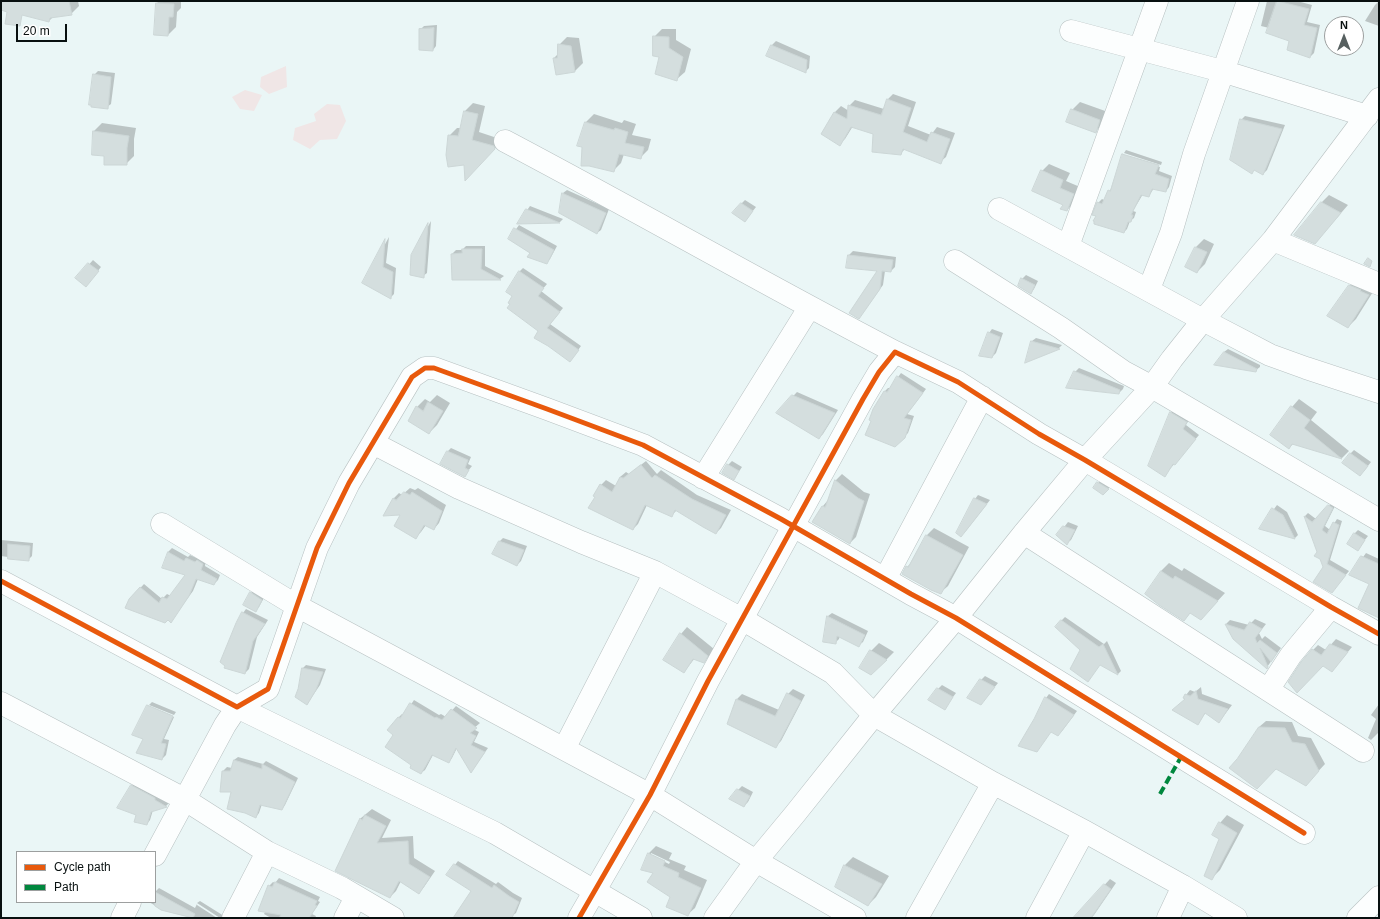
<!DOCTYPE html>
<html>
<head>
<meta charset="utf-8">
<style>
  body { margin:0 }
  #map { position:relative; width:1380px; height:919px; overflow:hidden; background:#eaf6f6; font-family:Helvetica,sans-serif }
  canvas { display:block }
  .frame { position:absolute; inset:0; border:2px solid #081010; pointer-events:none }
  .legend { position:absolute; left:16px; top:851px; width:140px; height:52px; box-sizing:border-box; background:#fff; border:1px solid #9c9f9f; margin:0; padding:5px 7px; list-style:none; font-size:12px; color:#081010 }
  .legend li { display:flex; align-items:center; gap:8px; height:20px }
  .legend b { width:20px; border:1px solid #9c9f9f }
  .north { position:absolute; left:1324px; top:16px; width:40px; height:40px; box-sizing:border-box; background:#fff; border:1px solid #9c9f9f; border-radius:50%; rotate:0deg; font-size:11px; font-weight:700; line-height:16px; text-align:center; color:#081010 }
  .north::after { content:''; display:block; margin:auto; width:14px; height:18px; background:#576060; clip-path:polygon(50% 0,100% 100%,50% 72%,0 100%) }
  .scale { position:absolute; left:16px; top:24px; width:51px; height:18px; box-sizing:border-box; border:2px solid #081010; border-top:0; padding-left:5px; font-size:12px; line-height:14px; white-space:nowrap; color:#081010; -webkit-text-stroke:3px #fff; paint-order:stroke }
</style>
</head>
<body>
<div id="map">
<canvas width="1380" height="919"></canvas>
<div class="frame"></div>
<ul class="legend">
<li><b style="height:5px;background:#e8590c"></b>Cycle path</li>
<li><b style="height:5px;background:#00873e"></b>Path</li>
</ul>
<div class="north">N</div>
<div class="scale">20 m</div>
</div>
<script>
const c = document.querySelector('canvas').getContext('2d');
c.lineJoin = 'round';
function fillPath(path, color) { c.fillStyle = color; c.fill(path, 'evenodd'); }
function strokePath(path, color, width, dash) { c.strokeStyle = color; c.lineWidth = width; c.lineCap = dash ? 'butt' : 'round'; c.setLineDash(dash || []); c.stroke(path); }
const green = new Path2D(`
  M286,66L287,87L269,94L260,87L261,77Z
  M245,90L262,95L254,111L240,109L232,97Z
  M327,104L340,105L346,121L337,139L320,140L310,149L293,140L295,128L316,121L314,114Z`);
const shadow = new Path2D(`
  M16,1H78L79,6L71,14L53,17L49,21Z
  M159,1H181V8L177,12L176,27L168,35L155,34L157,3Z
  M1267,1H1297L1312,5L1307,22L1320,25L1314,53L1310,57L1291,41L1269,28L1261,26Z
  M1379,1V26L1365,21L1375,5Z
  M437,25L436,46L433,50L420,30L424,26Z
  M662,29H676V40L691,49L685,72L677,79L661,56L654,37Z
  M567,37L579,38L583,63L575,71L554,58L558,54L559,45Z
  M776,41L810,56L809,68L805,72L768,55L772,45Z
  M98,71L115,73L111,104L107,107L94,75Z
  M893,94L916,102L908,126L931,135L937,127L955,133L946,157L940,162L905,149L900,154L874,134L853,126L845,139L839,144L822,134L835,112L841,106L849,111V106L855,100L884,109L887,100Z
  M1080,102L1108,112L1103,124L1095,132L1072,110Z
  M473,103L485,106L479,132L503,140L465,178V164L449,136L457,128H461L465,111Z
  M594,114L622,123L624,120L636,124L632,135L651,139L648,150L640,158L624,154L621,163L613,171L586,122Z
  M1245,116L1285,125L1267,170L1263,174L1241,120Z
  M102,123L136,128L134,139V156L126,164L105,155L93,154L94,131Z
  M1126,150L1162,162L1161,165L1124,153Z
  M1123,153V155L1160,167L1159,171L1172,176L1169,187L1166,191L1154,188L1149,196L1143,194L1133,211L1136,212L1134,218L1130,221L1127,229L1124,232L1097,215L1098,203L1102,199L1104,200L1109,191L1112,188Z
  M1049,164L1070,173L1066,181L1080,187L1074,203L1067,210L1042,171Z
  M567,190L609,209L601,230L597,233L560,212L563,193Z
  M1329,195L1348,205L1315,243L1321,203Z
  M745,200L756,207L745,221L741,204Z
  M530,206L563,219L560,222L518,223Z
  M431,221L427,273L423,276L412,255Z
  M519,225L557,246L550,259L546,263L509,239Z
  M389,237L386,263L396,268L394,294L391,297L364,282Z
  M1204,239L1214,244L1205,264L1197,272L1196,247Z
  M466,246H485V266L504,276L500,279H453L452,254L456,250H462Z
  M853,251L896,257L895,267L891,271H885L883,285L862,314L879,270L849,255Z
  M93,260L101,267L89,282L77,278Z
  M523,268L547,284L541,291L563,308L550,324L581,346L573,357L539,331L511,304L519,272Z
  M1026,275L1038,281L1034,289L1031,293L1022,279Z
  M1357,278L1376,287L1356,319L1348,327L1349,286Z
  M992,329L1003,333L996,353L992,357L989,333Z
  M1036,338L1062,345L1059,348L1026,361L1032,341Z
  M1228,349L1260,365V367L1256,370L1224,352Z
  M1079,368L1124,386L1123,389L1119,393L1075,372Z
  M901,373L926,389L907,414L914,416L908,433L904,437L884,392L888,388H890Z
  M797,392L838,410L823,434L819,438L777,413Z
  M437,395L450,403L437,425L429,433L417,407L425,399L430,402Z
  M1299,399L1317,412L1311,420L1349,451L1342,458L1293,444L1289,448L1292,407Z
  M1175,409L1190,418L1186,425L1199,435L1164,476L1171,413Z
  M451,448L471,457L468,464L472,466L464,476L448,451Z
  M1354,450L1371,462L1364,471L1350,454Z
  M646,461L657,474L661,470L697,495L731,510L721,528L716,533L677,510L672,515L647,505L638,524L633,529L596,497L601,485L606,480L616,486L620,477L626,472L629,474Z
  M732,461L742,467L734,479L728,465Z
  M842,474L864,492L870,494L856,537L850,543L813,522L823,506L828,500L836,480Z
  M1102,479L1112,485L1107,490L1094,488Z
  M410,488L415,490L418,488L446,505L439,523L434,529L426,525L421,532L416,537L402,514L385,515L394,498L399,493L402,495Z
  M978,495L990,500L965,532L975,499Z
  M1333,502L1336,504L1325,526L1330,530L1337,519L1342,521L1330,560L1349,571L1335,588L1324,567L1305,516L1308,513L1316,519Z
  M1277,505L1287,512L1298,535L1295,538L1260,528Z
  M1068,522L1078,526L1071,540L1067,543L1058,535Z
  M934,528L969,547L948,586L940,593L907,567L913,561L927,535Z
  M1358,530L1368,536L1357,550L1354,534Z
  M503,538L527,546L521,561L517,565L499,542Z
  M1,540L33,543L32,556L28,560L1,556Z
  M172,548L188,557L190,555L199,559L201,557L206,560L205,566L220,575L218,580L214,584L198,579L193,591L171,621L130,599L144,584L162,599L167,594L171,596L187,575L164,567L168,552Z
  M1366,553L1379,559V576L1350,575Z
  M1169,563L1182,571L1184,568L1225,593L1201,619L1191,612L1184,620L1161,571Z
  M255,589L265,596L259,607L256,610L251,593Z
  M246,609L268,620L257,637L249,669L245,673L243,613Z
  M832,613L868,631L863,642L859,645L840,636L839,639L835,643L824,641L828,616Z
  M1065,617L1104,644L1107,641L1121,671L1118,674L1101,664L1081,649L1061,621Z
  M1255,619L1266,624L1259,633L1262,639L1265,636L1281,648L1267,667L1234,638L1226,624L1230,620L1249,625Z
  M687,627L714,649L710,655L703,662L695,658L684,672L681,634Z
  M1336,639L1352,647L1332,671L1323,664L1313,650L1318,645L1326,650Z
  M879,643L894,652L886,660L871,651Z
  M306,665L326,669L320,685L307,704L299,689L302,669Z
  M985,676L998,683L984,700L981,680Z
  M942,685L956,693L944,709L938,689Z
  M1201,687L1202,694L1232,705L1219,722L1206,712L1198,724L1186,695L1190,690L1195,692Z
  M793,689L805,695L781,741L776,746L728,723L737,699L742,694L779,710L788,694Z
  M1049,694L1077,711L1062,731H1051L1037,750L1046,698Z
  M414,700L439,715L441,714L446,717L456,706L480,723L473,729L479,732L474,742L488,748L474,768L457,748L452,758L449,762L433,755L425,770L421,773L413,765L395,734L398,718L402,714L404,715Z
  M152,702L176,712L174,715L149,705Z
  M1379,704V732L1371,740L1368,738L1376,719L1371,715Z
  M148,706L174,717L164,739L169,740L166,755L162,759L144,738Z
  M1266,721L1292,722L1298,736L1311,738L1325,764L1312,778L1276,768L1238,760L1259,727Z
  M238,757L263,764L266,761L298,778L285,805L282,809L262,804L259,813L256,817L233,791L223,771L227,767L232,768L234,760Z
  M135,782L169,803L166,806L153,810L150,820L147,824L138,815L132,786Z
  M742,786L753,792L748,802L744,806L738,790Z
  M372,809L391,820L382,838L413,836L414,858L435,871L424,887L419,893L401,881L396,891L390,897L336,870L361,818Z
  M1227,815L1244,825L1220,870L1212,878L1220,839V823Z
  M656,846L672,853L669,859L686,866L684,870L707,880L695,908L687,915L654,872L643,869L649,853ZM651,853L670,862L669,864L651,855Z
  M853,857L889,876L876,897L868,905L836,886L845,865Z
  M458,861L496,884L498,882L513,893L522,898L516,913L509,918H454L472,890L447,875Z
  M279,878L320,897L318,901L320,902L312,914L316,916L315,918H271L264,914L265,912L269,886L273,882L275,883Z
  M1110,879L1116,883L1094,915L1091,918H1080L1078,914Z
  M159,888L195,908L197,904V905L217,918H195L161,909L149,902H155V892Z
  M200,901L224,916L225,918H220L197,903Z`);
const building = new Path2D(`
  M1,1H69L72,15L50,18L49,22L22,15L20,26L5,24L7,12L1,10Z
  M1277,1L1309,9L1304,25L1317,28L1310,58L1287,50L1289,41L1266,33Z
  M156,3L174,4L173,17H169L168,36L154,35Z
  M434,28L433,51L419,50V29Z
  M653,36L669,37V48L683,57L677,81L655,74L659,57L653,56Z
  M558,44L571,46L575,72L556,75L553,58H557Z
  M771,45L807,60L806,73L766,56Z
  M93,74L111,77L108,109L91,107V105H89Z
  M887,99L911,108L903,132L927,142L931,132L950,139L941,164L903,149L901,155L872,152L873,134L851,127L840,146L821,134L834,112L847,119L848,105L881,115Z
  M1071,109L1100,120L1096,133L1066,122Z
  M464,111L478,114L472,140L494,146L495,149L465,181L464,165L448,167L446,155L448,135L458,136Z
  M1240,119L1282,129L1263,175L1254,170L1252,174L1230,160Z
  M585,122L614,130L615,128L628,132L625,143L644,147L641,159L619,154L614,172L589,166H581L582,147L577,146Z
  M93,131L129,136L127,148V165H104V156L92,155Z
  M1122,154L1159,165L1155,174L1169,179L1166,192L1152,189L1149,197L1141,195L1131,215H1133L1131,222H1128L1124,233L1094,224V221H1093L1096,216L1092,215L1097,202L1102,204L1108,190L1110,191Z
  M1041,170L1063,180L1060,188L1074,194L1067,211L1060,209L1063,205L1032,191Z
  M562,193L606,213L597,234L559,213Z
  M1321,202L1341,213L1315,244L1294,235Z
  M741,203L753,211L745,222L732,213Z
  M526,209L560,223L517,224Z
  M428,223L424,278L410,275L411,255Z
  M514,228L554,250L547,264L527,257L530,253L508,239Z
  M385,239L383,267L393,272L391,299L362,283Z
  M1195,247L1207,252L1197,273L1185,267Z
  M462,249H482L481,269L501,280H452L451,254L462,253Z
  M848,255L893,260L891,272L882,271L880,289L859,319L849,313L877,271L846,268Z
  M1368,258L1372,261L1370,267L1364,264Z
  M88,263L99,271L86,287L75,278Z
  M519,271L544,288L538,296L560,312L547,328L579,350L570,362L548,346L534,338L538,331L507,308L510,304L508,303L512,296L506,292Z
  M1021,278L1035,285L1031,294L1018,286Z
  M1349,285L1361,290L1360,291L1369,295L1348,328L1327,316Z
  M988,332L1000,337L992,358L979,356Z
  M1031,341L1060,349L1025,363Z
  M1224,352L1257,369L1256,372L1214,365Z
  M1074,371L1120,390L1119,394L1066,388Z
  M897,376L923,393L904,418L911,420L905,438L895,447L865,435L871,421L869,420L873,409L884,391L887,392Z
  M792,395L835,413L819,439L776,413Z
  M428,402L443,411L429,434L408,421L416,406L423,411Z
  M1291,406L1310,420L1304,428L1342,459L1292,444L1289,449L1270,435Z
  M1170,412L1187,422L1183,429L1196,439L1175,465L1173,464L1165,477L1148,466Z
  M447,451L468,460L465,468L469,470L465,477L440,464Z
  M1350,453L1368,466L1360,476L1342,463Z
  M727,464L739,471L734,480L722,473Z
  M641,465L652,478L655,475L692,499L726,515L716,534L703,527L675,510L672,517L645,505L633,530L588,508L595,497L593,496L600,484L612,492L620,477L623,478Z
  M835,480L858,498L864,501L850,544L812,522L822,506L825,507Z
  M1097,482L1109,489L1103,495L1093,488Z
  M404,492L410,495L412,492L442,511L434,530L424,525L416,539L394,526L400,515L383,516L393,498L396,500Z
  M974,498L987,504L961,537L956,533Z
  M1328,505L1333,508L1322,530L1327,534L1333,522L1339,525L1327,564L1346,575L1332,593L1313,582L1323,567L1320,559L1314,556L1317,552L1304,516L1312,522Z
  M1272,508L1283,515L1295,539L1259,529Z
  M1063,526L1075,530L1067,545L1056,535Z
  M1354,533L1365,540L1358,551L1347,544Z
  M926,535L963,555L941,594L931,590L902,574L906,566L908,567Z
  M499,541L524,550L517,566L492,554Z
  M8,544L30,546L29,561L8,559Z
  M168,552L184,561L186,558L195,562L197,560L203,564L201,570L217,579L214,585L196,579L189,596L171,623L168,620L165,623L125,608L129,599L140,587L159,603L162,597L167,599L185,575L162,568Z
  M1361,556L1379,564V563V618L1358,608L1369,584L1349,575Z
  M1161,571L1173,579L1175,576L1218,601L1201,620L1190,613L1184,621L1159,605L1145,594Z
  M250,592L262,600L256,612L243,605Z
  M242,612L265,624L253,641L245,674L224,668L225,666L220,662L236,623Z
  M827,616L865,635L859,647L837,636L836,644L823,642Z
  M1061,620L1099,647L1103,644L1118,675L1100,665L1088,682L1070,669L1080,650L1055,627Z
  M1250,622L1262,629L1255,638L1257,643L1260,640L1277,653L1271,662L1260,648L1268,667L1267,669L1233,639L1225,624L1244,630Z
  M680,633L708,656L704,663L693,659L684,673L663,660Z
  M1330,644L1348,652L1332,672L1323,666L1297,693L1288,682L1301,662L1312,649L1321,655Z
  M870,650L887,660L871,675L859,668Z
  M302,668L323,672L316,690L307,705L295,697L298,689Z
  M980,679L995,687L981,705L967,698Z
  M937,688L953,697L945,710L928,700Z
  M1196,691L1198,699L1228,709L1219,723L1205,713L1198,725L1172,710L1185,699L1183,698L1185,694L1190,696Z
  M787,693L801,701L776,748L727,724L736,699L775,716Z
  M1045,697L1074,715L1058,736L1051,732L1037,752L1018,746L1034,719Z
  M410,703L435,718L436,717L442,720L451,709L477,728L470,733L476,736L471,745L485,752L471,773L456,748L449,763L432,755L421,774L410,768L411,765L385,747L393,735L387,730L398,717L400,718Z
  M147,705L173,716L161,743L166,744L162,760L136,753L143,739L132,735Z
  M1259,727L1285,728L1292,742L1305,744L1319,771L1306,786L1276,769L1257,789L1229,768L1237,759Z
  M234,760L262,769V764L295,782L282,810L260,805L256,818L245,813L227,809L231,792H220L222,771H230Z
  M131,785L155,798V800L167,807L151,812L147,825L134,822L136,815L117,808Z
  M737,789L750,796L744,807L729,799Z
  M365,815L386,826L377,843L408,841L409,864L430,877L419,894L399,881L390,898L335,871L360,818L362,820Z
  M1219,822L1237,833L1212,880L1204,876L1219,839L1212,835Z
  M648,853L665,861L663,866L679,873L678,877L701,888L688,916L666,907L670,897L647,882L653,873L641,870Z
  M454,864L492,888L494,885L509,896L519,902L512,918H453L471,891L446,875Z
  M844,865L882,884L868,906L835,887Z
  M275,882L317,901L315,905L317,906L309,918H279L281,915L258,911L268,885L272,887Z
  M1104,884L1111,889L1091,918H1073Z
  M155,892L195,914L193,918L161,910L155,906Z`);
const minor = new Path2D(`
  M1071,31L1222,71L1367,116
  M505,141C636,210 764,284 895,352
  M999,209L1203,320L1270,355L1306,368L1379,392
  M1273,240L1379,284
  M1068,246L1157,1
  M955,261L1061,328L1124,372L1152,387L1379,520
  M1149,289L1171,233L1194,154L1248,1
  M373,443L459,488L581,542L655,572L742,619L833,673L874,715L993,783L1084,831L1183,886L1236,918
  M703,478L809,308
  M162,524L297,606L650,795L756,861L855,918
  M1024,533L1363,751
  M885,579L982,397
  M1,581L237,707L268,689L317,548L349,483L412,377L425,368H434L547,409L643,445L781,519L911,594L956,618L1304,833
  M1268,690L1291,655L1331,607
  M1,703L184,799L267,852L342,888L393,918
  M564,749L655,572
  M155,855L225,725L237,707L495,833L641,918
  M122,918L130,902
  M233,918L267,852
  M345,918L356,897
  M579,918L650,795L708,681L863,399L879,372L895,352L958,382L1039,434L1085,460L1331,607L1379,634
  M715,918L756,861L795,814L874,715L956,618L1024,533L1085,460L1152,387L1172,359L1203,320L1273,240L1379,99
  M917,918L993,783
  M1037,918L1084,831
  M1168,918L1183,886
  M1358,918L1379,897`);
const quiet = new Path2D(`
  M1160,794L1181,757`);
const cycleway = new Path2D(`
  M1,581L237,707L268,689L317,548L349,483L412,377L425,368H434L547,409L643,445L781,519L911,594L956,618L1304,833
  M579,918L650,795L708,681L863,399L879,372L895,352L958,382L1039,434L1085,460L1331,607L1379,634`);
fillPath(green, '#f0e6e6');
fillPath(shadow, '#0003');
fillPath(building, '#d4dede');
strokePath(building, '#ccd6d6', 1);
strokePath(minor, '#b7c0c1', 23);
strokePath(minor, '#fcfefe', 22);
strokePath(quiet, '#00873e', 4, [8, 4]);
strokePath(cycleway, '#e8590c', 5);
</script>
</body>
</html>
